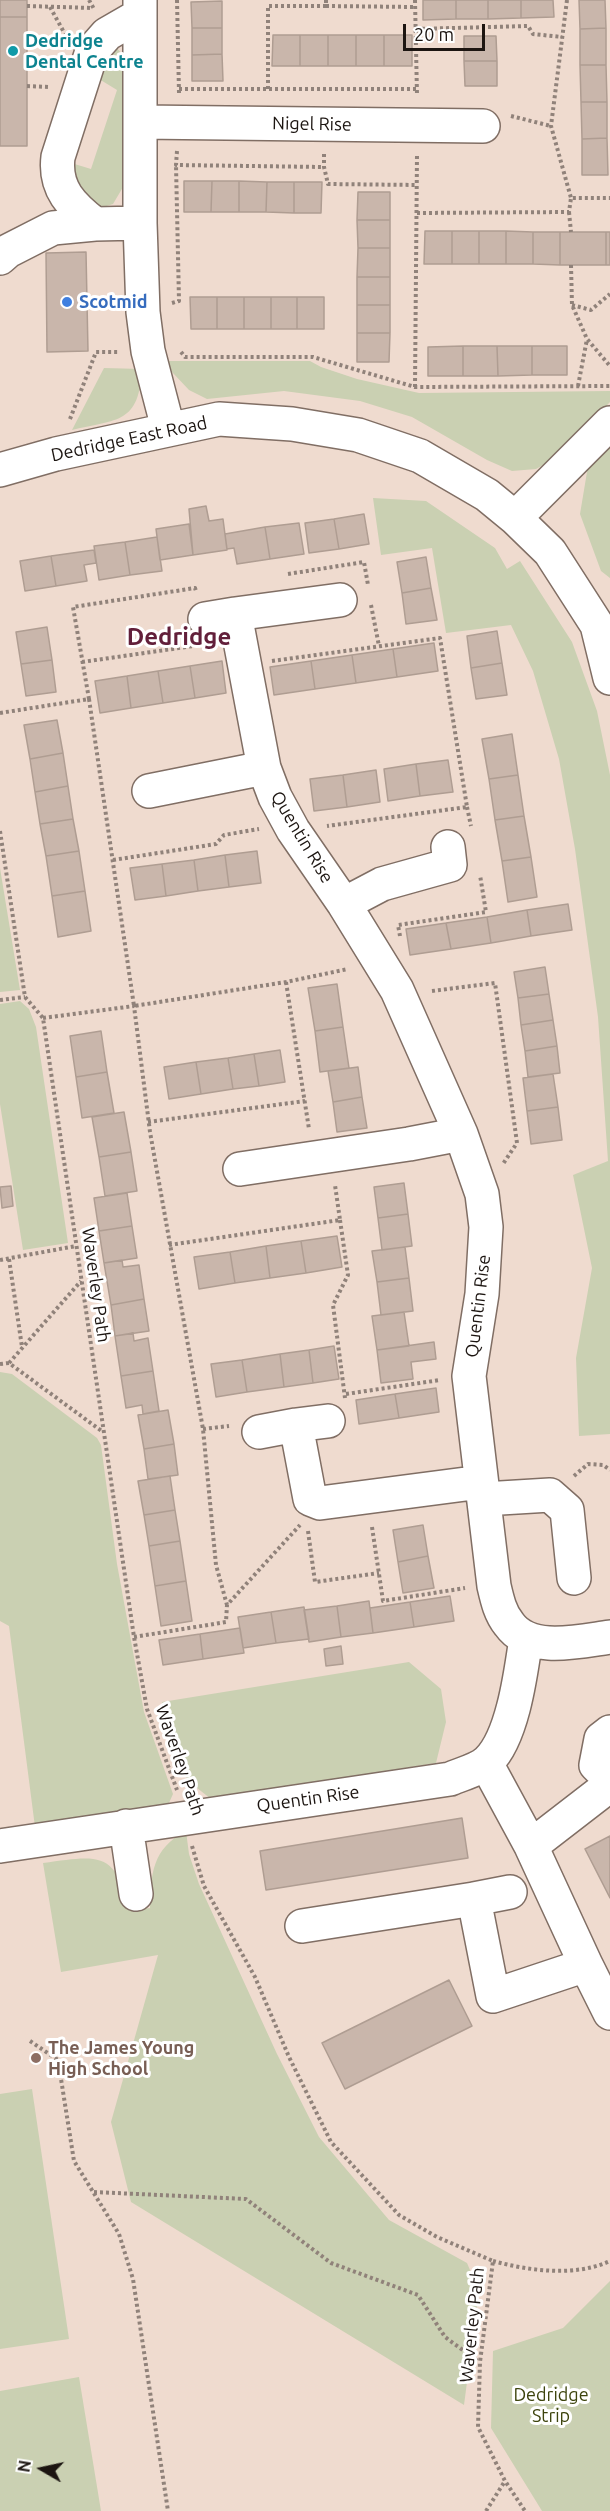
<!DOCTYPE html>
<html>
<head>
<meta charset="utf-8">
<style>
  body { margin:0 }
  #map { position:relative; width:610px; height:2511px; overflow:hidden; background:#efdbcf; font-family:Ubuntu,sans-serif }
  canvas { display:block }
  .north { position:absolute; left:12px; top:2439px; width:60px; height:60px; -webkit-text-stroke:4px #fff; paint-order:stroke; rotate:279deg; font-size:16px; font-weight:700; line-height:24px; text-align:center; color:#1c1511 }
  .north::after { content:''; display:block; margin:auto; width:21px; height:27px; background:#1c1511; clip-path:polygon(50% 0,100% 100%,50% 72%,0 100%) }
  .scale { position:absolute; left:403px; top:24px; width:82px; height:27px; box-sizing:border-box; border:3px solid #1c1511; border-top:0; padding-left:8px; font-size:18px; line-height:21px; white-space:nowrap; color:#1c1511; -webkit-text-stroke:4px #fff; paint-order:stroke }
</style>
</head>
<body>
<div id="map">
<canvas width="610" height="2511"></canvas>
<div class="north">N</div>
<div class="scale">20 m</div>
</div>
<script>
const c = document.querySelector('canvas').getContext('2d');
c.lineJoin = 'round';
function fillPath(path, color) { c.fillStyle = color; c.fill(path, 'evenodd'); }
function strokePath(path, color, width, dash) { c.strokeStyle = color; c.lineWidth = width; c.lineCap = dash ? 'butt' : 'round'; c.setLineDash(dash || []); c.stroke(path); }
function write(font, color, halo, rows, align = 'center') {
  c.font = font + ' Ubuntu,sans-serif'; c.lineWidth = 6; c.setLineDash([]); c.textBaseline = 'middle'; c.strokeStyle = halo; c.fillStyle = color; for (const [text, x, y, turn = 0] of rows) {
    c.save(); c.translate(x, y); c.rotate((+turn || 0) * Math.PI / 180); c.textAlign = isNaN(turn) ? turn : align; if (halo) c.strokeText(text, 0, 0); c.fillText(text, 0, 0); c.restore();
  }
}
const green = new Path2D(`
  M116,47L127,60L129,177L113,204L94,210L79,201L68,162L91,169L117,90L99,79L106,49Z
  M168,361H310L321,367L357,379L419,393L610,391V402L559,456L536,469L512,471L487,460L412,417L360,401L284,391L207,399L189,390L172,372Z
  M104,368L142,369C139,424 118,419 72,430Z
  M610,434V578L601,571L580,514L590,454Z
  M373,498L426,501L495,548L507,569L520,561L572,642L597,711L610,775V1434L579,1436L576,1358L592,1268L573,1175L608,1161L598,1017L575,849L559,759L533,671L511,625L446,633L432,548L381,555Z
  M0,868L20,990L0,992Z
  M20,1001L29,1009L36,1027L68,1243L23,1250L0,1104V1004Z
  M0,1372L12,1374L97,1438L101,1445L117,1564L144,1712L173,1794L168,1805L35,1827L9,1626L0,1621Z
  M409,1662L441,1689L446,1722L436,1763L211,1799L187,1780L162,1702Z
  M186,1831L189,1854L199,1884L277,2054L319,2137L389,2220L467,2263L479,2291L464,2405L131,2202L111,2122L158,1955L61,1972L43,1863C96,1856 117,1849 128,1910L150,1908C151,1873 152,1849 186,1831Z
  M32,2089L69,2339L0,2349V2094Z
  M610,2281V2511H542L491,2428L493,2351L563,2328Z
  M79,2377L101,2511H0V2391Z`);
const building = new Path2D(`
  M0,0H27V17H0Z
  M423,0H456V19L423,20Z
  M456,0H488V19H456Z
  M488,0H521V18L488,19Z
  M521,0H553L554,17L521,18Z
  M579,0H605L606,28L580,29Z
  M222,1V28H192L191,2Z
  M0,17H27V146H0Z
  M192,28H222V54L192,55Z
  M606,28V65H580V29Z
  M273,35H300V66H272Z
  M300,35H328V66H300Z
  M328,35H356V66H328Z
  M356,35H384V66H356Z
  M384,35H412V66H384Z
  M464,36H496L497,61H464Z
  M222,54L223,81H192V55Z
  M464,61H497V86H465Z
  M580,65H606L607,102H581Z
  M581,102H607V138L582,139Z
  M607,138L608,175H582V139Z
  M184,181H212L211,212H184Z
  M212,181H239V212H211Z
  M239,181L267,182L266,212H239Z
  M267,182H294V213L266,212Z
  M294,182H322L321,213H294Z
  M358,192H390V220H357Z
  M357,220H390V248H358Z
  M425,231H452V264H424Z
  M452,231H479V264H452Z
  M479,231H506V264H479Z
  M506,231L533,232V264H506Z
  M533,232H560V265L533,264Z
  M560,232H606V265H560Z
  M606,232H610V265H606Z
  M358,248H390V277H357Z
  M86,252L88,351L47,352L46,253Z
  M357,277H390V305H357Z
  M190,297H217V329H191Z
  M217,297H244V329H217Z
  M244,297H271V329H244Z
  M271,297H297V329H271Z
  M297,297H324V329H297Z
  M357,305H390V333H357Z
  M357,333H390L389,362H357Z
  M463,346V376H428V347Z
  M463,346H497L498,376H463Z
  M497,346H532V375L498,376Z
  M532,346H567V375H532Z
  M206,506L209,521L223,519L227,550L193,555L189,509Z
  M364,514L369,544L339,549L334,519Z
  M334,519L339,549L309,553L305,523Z
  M299,523L304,554L270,559L265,527Z
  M189,524L193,555L160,560L156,529Z
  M265,527L270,559L237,564L234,548L227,549L225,534Z
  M157,537L162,571L130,575L125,542Z
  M125,542L130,575L99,580L94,546Z
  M94,550L96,563L84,565L87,581L56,586L51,556Z
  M51,556L56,586L25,591L20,561Z
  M426,557L431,588L402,593L397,562Z
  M431,588L437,620L406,624L402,593Z
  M47,627L52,660L21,664L16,632Z
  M497,631L502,663L471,668L467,636Z
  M434,643L438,671L397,677L393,649Z
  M393,649L397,677L356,683L352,655Z
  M352,655L356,683L315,689L311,661Z
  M52,660L56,692L26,696L21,664Z
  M222,661L226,693L195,698L190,666Z
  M311,661L315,689L274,695L270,667Z
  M502,663L507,695L476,699L471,668Z
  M190,666L195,698L163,703L158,671Z
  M158,671L163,703L131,708L127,676Z
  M127,676L131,708L100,713L95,681Z
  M57,720L63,753L30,759L24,725Z
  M512,734L518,775L489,779L482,739Z
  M63,753L68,786L35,792L30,759Z
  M448,760L453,792L420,796L416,764Z
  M416,764L420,796L388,801L384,769Z
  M376,770L380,802L347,807L343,775Z
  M343,775L347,807L314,811L310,779Z
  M518,775L524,816L495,820L489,779Z
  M68,786L73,819L40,824L35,792Z
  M524,816L531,857L502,861L495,820Z
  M73,819L79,851L46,856L40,824Z
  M79,851L85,891L52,896L46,856Z
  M257,851L261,883L229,887L225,855Z
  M225,855L229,887L198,891L194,860Z
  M531,857L537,897L508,902L502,861Z
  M194,860L198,891L166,896L162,864Z
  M162,864L166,896L135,900L130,868Z
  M85,891L91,931L58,937L52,896Z
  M568,904L572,930L531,936L527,910Z
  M527,910L531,936L491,943L487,917Z
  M487,917L491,943L451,949L446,923Z
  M446,923L451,949L410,955L406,929Z
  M545,967L549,994L518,998L514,972Z
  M337,984L343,1027L315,1031L308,988Z
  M549,994L553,1020L521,1025L518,998Z
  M553,1020L557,1046L525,1051L521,1025Z
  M343,1027L349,1068L320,1072L315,1031Z
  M101,1031L107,1072L76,1077L70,1036Z
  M557,1046L560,1073L528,1077L525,1051Z
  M280,1050L285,1082L259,1086L254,1054Z
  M254,1054L259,1086L233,1089L228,1058Z
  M228,1058L233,1089L201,1094L196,1062Z
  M196,1062L201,1094L169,1099L164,1067Z
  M358,1067L362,1097L333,1102L328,1071Z
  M107,1072L114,1113L82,1118L76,1077Z
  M553,1074L558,1107L527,1111L523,1078Z
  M362,1097L367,1128L337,1132L333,1102Z
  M558,1107L562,1140L531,1144L527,1111Z
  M124,1112L131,1152L99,1157L92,1117Z
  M131,1152L137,1191L105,1196L99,1157Z
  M404,1183L408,1214L378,1218L374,1187Z
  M11,1186L13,1206L2,1208L0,1187Z
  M127,1193L132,1226L99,1231L94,1198Z
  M408,1214L412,1246L382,1250L378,1218Z
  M132,1226L137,1258L104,1263L99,1231Z
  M337,1236L342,1267L306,1273L301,1241Z
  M301,1241L306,1273L270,1278L266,1246Z
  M266,1246L270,1278L235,1283L230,1252Z
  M405,1247L409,1278L377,1282L372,1251Z
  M230,1252L235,1283L199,1289L194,1257Z
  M122,1260L123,1267L139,1265L144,1299L111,1305L104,1263Z
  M409,1278L413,1311L381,1315L377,1282Z
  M144,1299L149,1331L115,1336L111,1305Z
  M404,1312L409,1346L377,1350L372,1316Z
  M133,1333L134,1341L148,1338L153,1371L121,1376L115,1336Z
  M434,1342L436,1359L411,1362L413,1379L381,1383L377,1350Z
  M334,1346L339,1379L313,1383L309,1350Z
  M309,1350L313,1383L284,1387L280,1354Z
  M280,1354L284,1387L247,1392L242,1360Z
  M242,1360L247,1392L216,1397L211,1364Z
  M153,1371L159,1411L143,1414L142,1405L126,1408L121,1376Z
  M436,1388L439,1412L399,1418L395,1394Z
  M395,1394L399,1418L359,1424L356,1400Z
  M168,1410L174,1444L144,1449L138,1415Z
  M174,1444L178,1475L148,1479L144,1449Z
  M170,1476L175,1510L144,1515L138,1481Z
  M175,1510L180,1541L149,1546L144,1515Z
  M423,1525L428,1556L398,1562L393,1530Z
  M180,1541L186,1581L155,1586L149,1546Z
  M428,1556L434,1588L403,1593L398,1562Z
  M186,1581L192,1621L161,1626L155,1586Z
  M450,1596L454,1621L414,1627L410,1602Z
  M369,1601L373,1633L341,1637L337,1606Z
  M410,1602L414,1627L373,1633L370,1608Z
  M337,1606L341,1637L309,1642L304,1610Z
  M304,1607L309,1639L276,1643L271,1612Z
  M271,1612L276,1643L243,1648L238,1617Z
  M240,1628L244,1653L203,1659L200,1634Z
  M200,1634L203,1659L163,1665L159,1640Z
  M341,1646L343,1664L326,1666L324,1649Z
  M462,1818L468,1858L266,1890L260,1851Z
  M610,1836V1898L585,1849Z
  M449,1980L472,2026L345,2089L322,2043Z`);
const path = new Path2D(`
  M89,0L94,9
  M177,0L179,93
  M326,0V6L415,7
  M415,0L417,95
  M567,0L551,126L571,198
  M27,6L93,8
  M50,7L66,36
  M416,29L528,26L533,34L562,37
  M27,86L50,87
  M179,89H417
  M268,89V6H326
  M511,116L551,126
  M177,151L176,165L324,167
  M324,154V167L328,184L417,185
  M569,212L571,232
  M417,213L569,212L571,198H610
  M571,265L572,305L587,339L610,366
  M172,303L179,301L176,165
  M572,305L591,310L610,294
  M181,352L185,357H313L415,387L610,386
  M578,386L587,339
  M415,387L417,154
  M70,419L96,352H118
  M288,574L364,562L368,585
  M371,605L379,646
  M272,661L440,638L467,807L327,826
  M82,662L193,646
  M89,699L73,607L195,588L196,591
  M0,713L89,699L134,1006L286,982L348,969
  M467,807L471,826
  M0,831L25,997L43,1018L134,1637L147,1709L177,1790
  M113,860L216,844L224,835L259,829
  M400,936L398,925L486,912L480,875
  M286,982L309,1129
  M432,991L495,983L517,1143L503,1164
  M0,1000L25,997
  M43,1018L134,1006L150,1132L203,1429L216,1565L227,1605
  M148,1122L305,1101
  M340,1220L348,1275L333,1305L345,1398
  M169,1245L340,1220L335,1185
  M9,1259L22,1347
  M0,1260L76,1246
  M9,1363L81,1281
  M0,1364L9,1363L103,1432
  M346,1394L440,1380
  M203,1429L229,1426
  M574,1476L588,1464L603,1465L610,1470
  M372,1527L383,1601L465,1588
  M308,1531L315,1582L379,1573
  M134,1637L226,1622L227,1605L300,1525
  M192,1846L204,1886L255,1977L289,2057L331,2142L399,2215L437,2237L493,2261L480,2362L478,2427L505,2481L525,2511
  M30,2041L58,2060L74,2161L119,2234L133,2279L168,2511
  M94,2192L246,2199L331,2263L418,2295L445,2337L479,2362
  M493,2261C530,2271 575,2277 610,2261
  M486,2511L505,2481`);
const minor = new Path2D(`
  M140,0V223L143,312L148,351L168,428
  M140,15L107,34L92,51L58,157C54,189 72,206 95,224L140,223
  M141,122L483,126
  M0,258L8,251L53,228L95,224
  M0,470L56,454L219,419L292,424L358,435L420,456L487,495L515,518L550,552L597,625L610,678
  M515,518L610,423
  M235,614L340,600
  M205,619L235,614L264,768L275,797L293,830L344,904L397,990L461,1134L482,1194L486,1227L482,1294L469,1376L494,1586C497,1599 500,1613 509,1624C530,1654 580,1641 610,1637
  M149,791L264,768
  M344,904L382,884L450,865L448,847
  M240,1169L409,1144L461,1134
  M296,1425L328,1421
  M259,1432L296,1425L310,1499L320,1503L481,1482
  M484,1499L550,1495L567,1510L574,1578
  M610,1732L601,1739L596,1765L610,1779
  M486,1763L531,1846L586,1965
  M126,1826L136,1894
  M0,1846L450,1779C461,1774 479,1770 488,1761C513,1737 521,1672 526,1638
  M531,1846L610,1785
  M474,1899L510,1892
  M302,1926L474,1899L493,1996L586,1965L610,2013`);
const markers = [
  [13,51,6,"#0f9aa8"],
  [67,302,6,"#3f7fe0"],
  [36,2058,6,"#8d6e63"]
];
const cultureNames = [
  ["Dedridge",25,41],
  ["Dental Centre",25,62]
];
const streetNames = [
  ["Nigel Rise",312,124,1],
  ["Dedridge East Road",129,439,-12],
  ["Quentin Rise",302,837,59],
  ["Waverley Path",96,1285,82],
  ["Quentin Rise",478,1306,-83],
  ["Waverley Path",180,1760,71],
  ["Quentin Rise",308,1799,-8],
  ["Waverley Path",472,2325,-84]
];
const shopNames = [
  ["Scotmid",79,302]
];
const educationNames = [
  ["The James Young",48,2048],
  ["High School",48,2069]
];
const parkNames = [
  ["Dedridge",551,2395],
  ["Strip",551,2416]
];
const districtNames = [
  ["Dedridge",179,637]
];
fillPath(green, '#cad0b2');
fillPath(building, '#c9b6ab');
strokePath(building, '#af9d92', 1.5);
strokePath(minor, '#806e64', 36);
strokePath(path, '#90827a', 4, [3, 3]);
strokePath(minor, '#fff', 33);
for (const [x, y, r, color] of markers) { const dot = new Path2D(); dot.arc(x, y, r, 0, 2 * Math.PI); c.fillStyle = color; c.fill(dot); strokePath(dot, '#fff', 2); }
write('bold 18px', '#0d838f', '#fff', cultureNames, 'left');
write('18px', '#1c1511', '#fff', streetNames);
write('bold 18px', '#366cbe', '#fff', shopNames, 'left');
write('bold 18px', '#785e54', '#fff', educationNames, 'left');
write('18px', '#3d440d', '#fff', parkNames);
write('bold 24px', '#621f3a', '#fff', districtNames);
</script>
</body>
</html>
